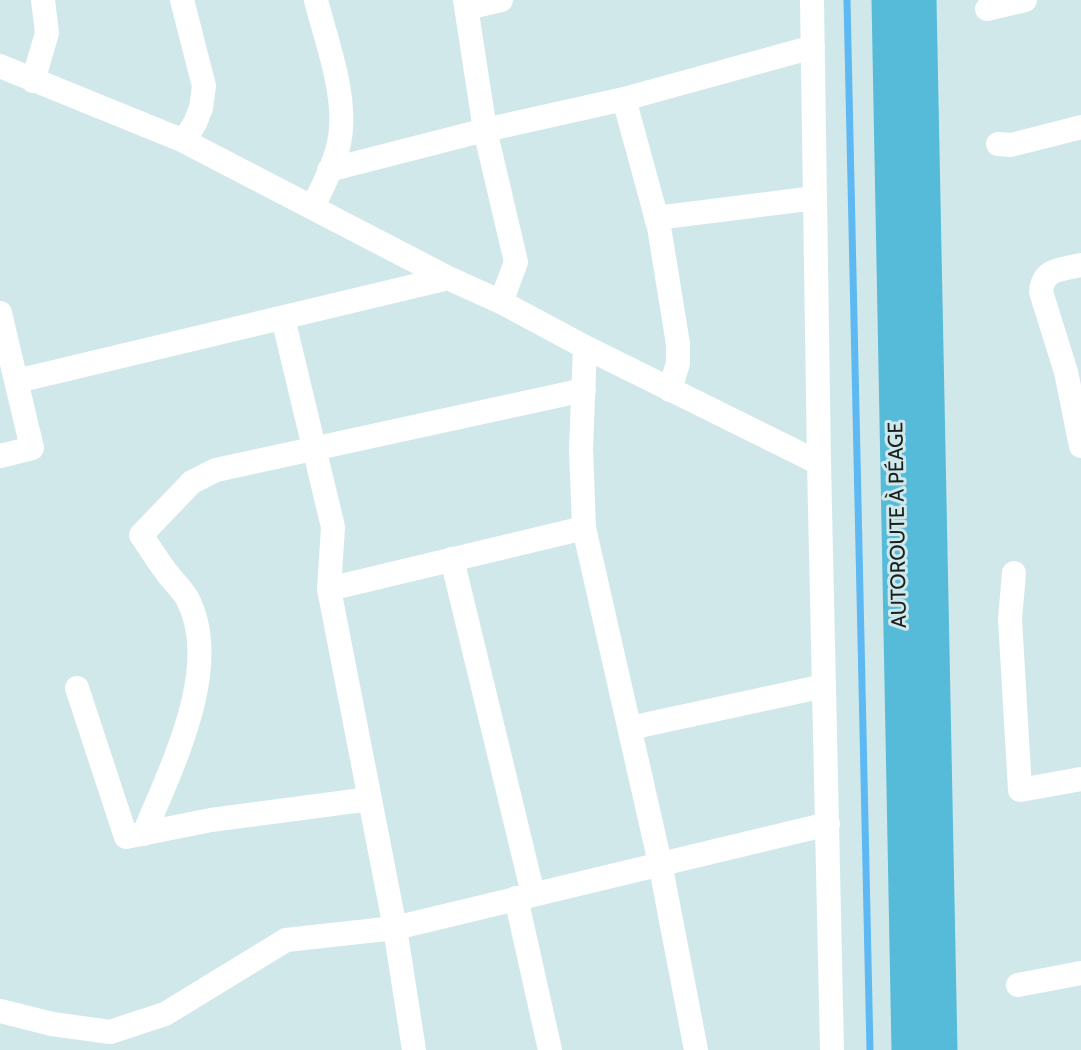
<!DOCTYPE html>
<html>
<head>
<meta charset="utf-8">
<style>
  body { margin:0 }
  canvas { display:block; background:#d0e8ea }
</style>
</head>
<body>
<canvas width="1081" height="1050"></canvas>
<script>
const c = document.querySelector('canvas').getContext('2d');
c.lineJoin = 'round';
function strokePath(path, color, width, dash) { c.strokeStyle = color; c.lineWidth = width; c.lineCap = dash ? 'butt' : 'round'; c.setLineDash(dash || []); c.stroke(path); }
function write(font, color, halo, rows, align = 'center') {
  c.font = font + ' Cabin,sans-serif'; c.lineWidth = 6; c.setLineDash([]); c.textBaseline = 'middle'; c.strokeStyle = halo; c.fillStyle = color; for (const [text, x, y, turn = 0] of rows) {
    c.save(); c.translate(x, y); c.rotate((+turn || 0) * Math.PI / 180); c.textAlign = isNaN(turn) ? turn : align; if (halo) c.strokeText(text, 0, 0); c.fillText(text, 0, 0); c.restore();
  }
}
const stream = new Path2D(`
  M847,0L870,1050`);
const street = new Path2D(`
  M182,0L204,86L201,108L195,123L184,141
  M465,0L485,130L516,262L501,302
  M812,0L819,463L832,1050
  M467,8L501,0
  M987,9L1025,0
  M0,66L184,141L448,278L501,302L585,347L819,463
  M33,81L47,33L43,0
  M624,99L659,227L678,344V363L670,390
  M998,144L1011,145L1081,127
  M329,170L485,130L624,99L813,47
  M313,207C324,183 340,155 341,128C344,87 326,40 316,0
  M656,218L815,198
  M1081,265C1061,270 1043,268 1041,292L1066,372L1081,446
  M0,313L32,448L0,456
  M283,318L333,527L329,589L395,928L414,1050
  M585,347L581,449L584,528L660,863L696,1050
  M17,381L448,278
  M452,559L533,894
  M1014,573L1010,619L1020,790L1081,779
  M329,589L584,528
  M77,688L126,837L211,820L370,799
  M630,728L824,686
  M144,834C170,769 224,667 187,598C182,589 173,581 167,573C158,561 150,548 141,535L192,482L216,470L584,390
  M516,898L550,1050
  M1018,985L1081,973
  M0,1011L52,1024L110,1032L165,1014L286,940L395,928L828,824`);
const highway = new Path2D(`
  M888,0L908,1050
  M920,0L941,1050`);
const streetNames = [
  ["AUTOROUTE À PÉAGE",898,525,-91]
];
strokePath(stream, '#5eb9f3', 7);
strokePath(street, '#fff', 24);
strokePath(highway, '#56bbd9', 33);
write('21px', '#172020', '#d0e8ea', streetNames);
</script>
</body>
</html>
